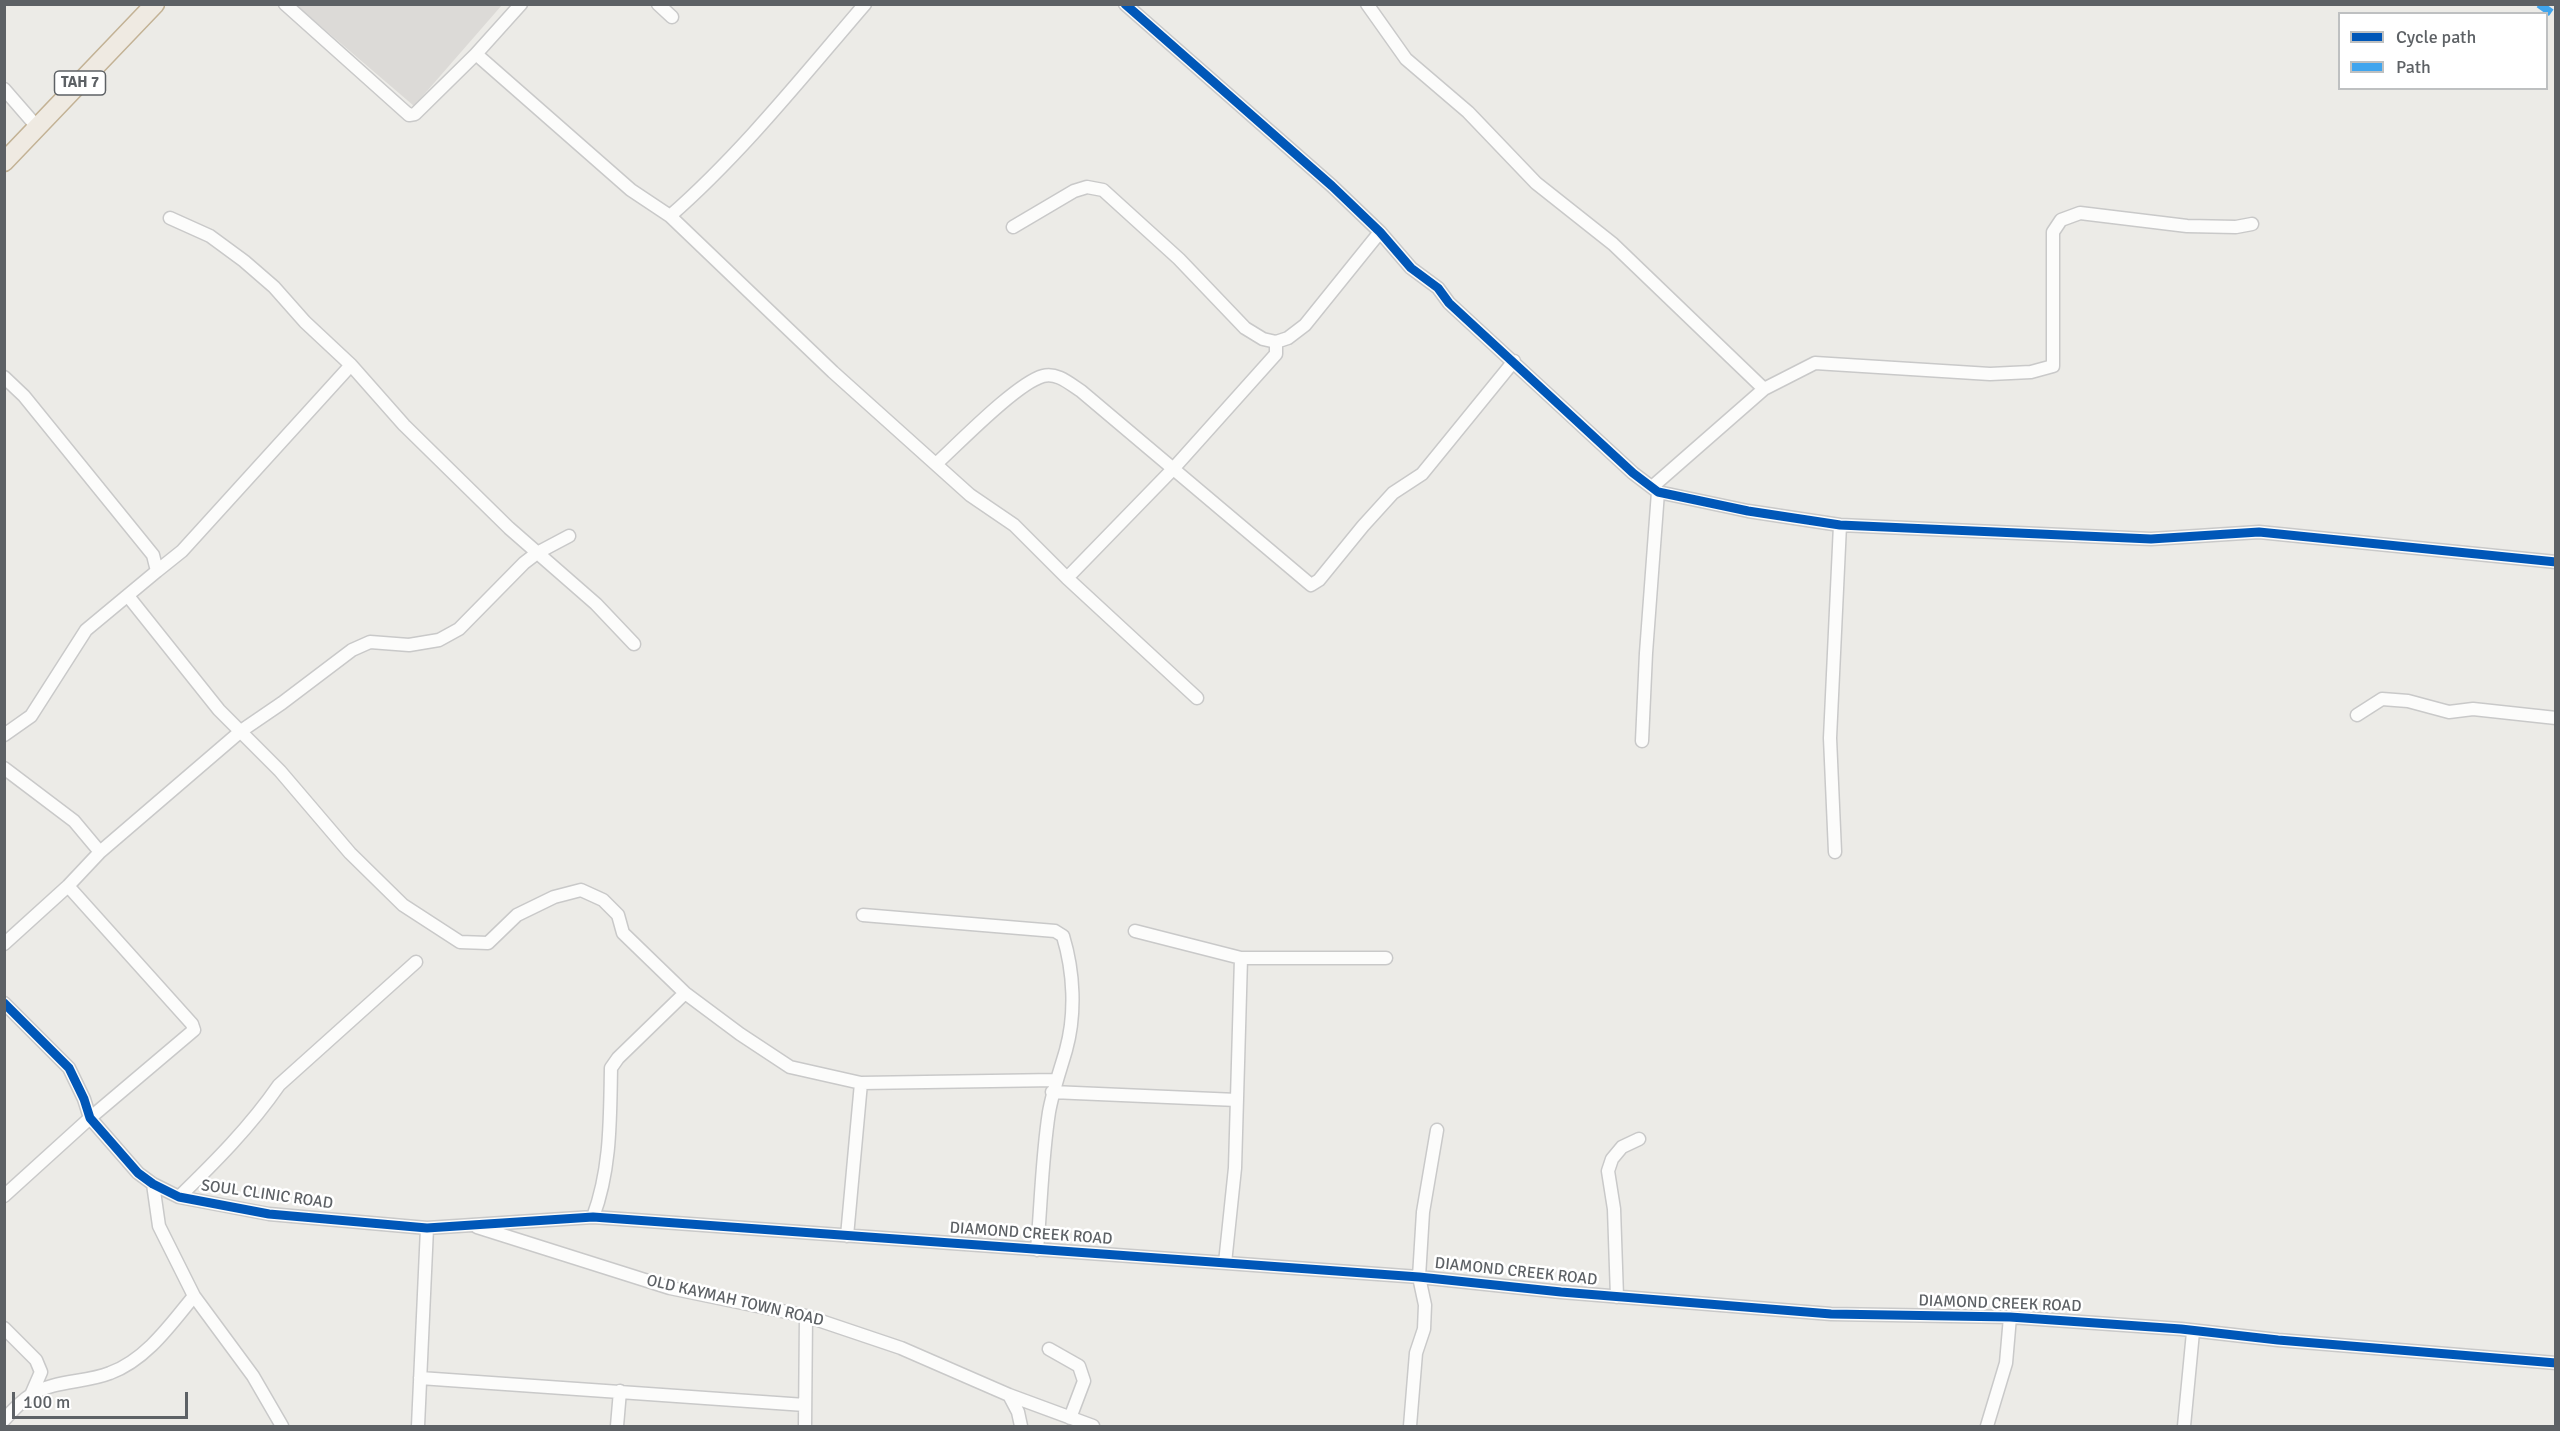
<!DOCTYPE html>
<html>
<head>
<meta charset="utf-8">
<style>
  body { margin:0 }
  #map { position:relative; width:2560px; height:1431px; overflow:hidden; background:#ecebe7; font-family:Signika,sans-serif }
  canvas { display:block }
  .frame { position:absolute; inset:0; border:6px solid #5d6165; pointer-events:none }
  .legend { position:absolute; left:2338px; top:12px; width:210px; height:78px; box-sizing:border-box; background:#fff; border:2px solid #bec0c1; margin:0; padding:8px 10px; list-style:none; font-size:18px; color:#5d6165 }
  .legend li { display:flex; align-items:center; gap:12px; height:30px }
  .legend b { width:30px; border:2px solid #bec0c1 }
  .scale { position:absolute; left:12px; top:1392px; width:176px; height:27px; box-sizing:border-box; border:3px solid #5d6165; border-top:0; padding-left:8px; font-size:18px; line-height:21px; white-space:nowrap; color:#5d6165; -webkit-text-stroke:4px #fff; paint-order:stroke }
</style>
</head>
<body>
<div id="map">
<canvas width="2560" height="1431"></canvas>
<div class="frame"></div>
<ul class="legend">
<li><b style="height:8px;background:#0057b8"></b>Cycle path</li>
<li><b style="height:8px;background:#40a5ee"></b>Path</li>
</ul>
<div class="scale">100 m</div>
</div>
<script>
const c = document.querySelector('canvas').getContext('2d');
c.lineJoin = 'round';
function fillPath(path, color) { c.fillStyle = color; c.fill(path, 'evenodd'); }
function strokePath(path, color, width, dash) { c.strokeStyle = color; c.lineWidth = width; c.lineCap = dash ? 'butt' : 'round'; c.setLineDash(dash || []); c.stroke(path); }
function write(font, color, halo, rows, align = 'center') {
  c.font = font + ' Signika,sans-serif'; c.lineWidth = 5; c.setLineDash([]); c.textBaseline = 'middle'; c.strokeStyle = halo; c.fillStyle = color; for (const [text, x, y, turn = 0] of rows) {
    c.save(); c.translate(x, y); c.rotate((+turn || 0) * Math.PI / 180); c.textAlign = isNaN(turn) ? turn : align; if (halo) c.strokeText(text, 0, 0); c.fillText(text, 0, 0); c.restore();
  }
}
const industrial = new Path2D(`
  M296,5H502L414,106Z`);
const minor = new Path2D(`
  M285,4L409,115L415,114L476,54L521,4
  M658,4L672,17
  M1125,4L1332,186L1380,232L1411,268L1438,288L1449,303L1633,473L1658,492L1748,511L1840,525L2151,539L2259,532L2556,562
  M1367,4L1406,59L1468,112L1536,183L1613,244L1764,389
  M476,54L631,190L670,216L833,372L970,495L1014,525L1067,578L1197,698
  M4,89L38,128
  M670,216C742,153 803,76 865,4
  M170,218L210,236L244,261L274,287L305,322L351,365L404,425L509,528L596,604L634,644
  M1013,227L1074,191L1087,187L1103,190L1179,259L1245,328L1263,339L1276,342L1288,338L1305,325L1380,232
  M4,377L24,396L153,555L157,571L86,630L31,716L4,735
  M936,464C959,443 1017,383 1043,376C1057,372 1070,384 1081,391L1311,585L1319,580L1363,526L1393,493L1422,474L1514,361
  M1652,487L1764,389L1815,363L1990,374L2031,372L2053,366V232L2061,220L2080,213L2187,226L2236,227L2252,224
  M157,571L182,551L351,365
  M1067,578L1173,469L1276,354V342
  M128,596L219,710L280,771L350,853L403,905L460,942L488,943L517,915L554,897L581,890L603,900L618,915L623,933L685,993L740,1034L790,1067L861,1083L1056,1080
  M2357,715L2382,699L2408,701L2449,712L2473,709L2556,718
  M1642,741L1646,653L1658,492
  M4,768L74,821L100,852L68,886L4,944
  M100,852L241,731L282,703L352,650L370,642L409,645L439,640L459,629L524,563L537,553L569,536
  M1835,852L1830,738L1840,525
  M863,915L1055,931L1063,936C1074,972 1076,1014 1066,1050C1060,1071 1053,1090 1049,1112C1042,1157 1041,1204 1037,1250
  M1135,931L1241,958L1235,1168L1225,1263
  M1241,958H1386
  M4,1003L69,1068L84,1099L90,1118L138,1173L153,1184L179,1197L269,1214L427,1228L593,1217L1419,1277L1561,1292L1831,1314L2010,1317L2181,1329L2278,1340L2556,1363
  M1052,1092L1237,1100
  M4,1196L90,1118L194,1030L192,1024L68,886
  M179,1197C215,1162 250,1127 279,1085L416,962
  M593,1217C611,1169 610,1119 611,1068L618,1058L685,993
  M477,1227L670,1288L806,1316L901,1348L1009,1395L1093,1426
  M847,1236L861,1083
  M194,1296L253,1376L282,1426
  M1617,1297L1614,1209L1608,1171L1612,1159L1622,1147L1639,1139
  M4,1328L36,1360L41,1372L31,1395
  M1049,1349L1079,1366L1084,1381L1070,1418
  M420,1378L805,1405
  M1009,1395L1018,1412L1021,1426
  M4,1420C12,1411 21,1401 31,1395C54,1380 85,1383 110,1373C146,1360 171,1324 194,1296L159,1226L153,1184
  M418,1426L427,1228
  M617,1426L620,1391
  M805,1426L806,1316
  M1410,1426L1416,1353L1424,1329L1425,1305L1419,1277L1423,1212L1437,1130
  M1987,1426L2006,1363L2010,1317
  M2184,1426L2193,1332`);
const highway = new Path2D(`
  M4,162L155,4`);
const quiet = new Path2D(`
  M2539,4L2556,16`);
const cycleway = new Path2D(`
  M1125,4L1332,186L1380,232L1411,268L1438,288L1449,303L1633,473L1658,492L1748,511L1840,525L2151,539L2259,532L2556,562
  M4,1003L69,1068L84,1099L90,1118L138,1173L153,1184L179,1197L269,1214L427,1228L593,1217L1419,1277L1561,1292L1831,1314L2010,1317L2181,1329L2278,1340L2556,1363`);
const shields = [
  [80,83,51]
];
const shieldNames = [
  ["TAH 7",80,83]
];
const streetNames = [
  ["SOUL CLINIC ROAD",267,1195,8],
  ["DIAMOND CREEK ROAD",1031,1234,4],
  ["DIAMOND CREEK ROAD",1516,1272,6],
  ["OLD KAYMAH TOWN ROAD",735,1301,13],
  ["DIAMOND CREEK ROAD",2000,1304,2]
];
fillPath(industrial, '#dcdad7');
strokePath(minor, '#c9c9c9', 15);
strokePath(highway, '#c3b295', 21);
strokePath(minor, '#fcfcfb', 12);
strokePath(highway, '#efeae2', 18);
strokePath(quiet, '#40a5ee', 8, [15, 8]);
strokePath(cycleway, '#0057b8', 9);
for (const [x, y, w] of shields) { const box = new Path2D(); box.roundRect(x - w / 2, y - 12, w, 24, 4.5); c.fillStyle = '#fff'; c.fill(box); strokePath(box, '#5d6165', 1.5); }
write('bold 15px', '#5d6165', null, shieldNames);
write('16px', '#5d6165', '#fff', streetNames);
</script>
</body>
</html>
